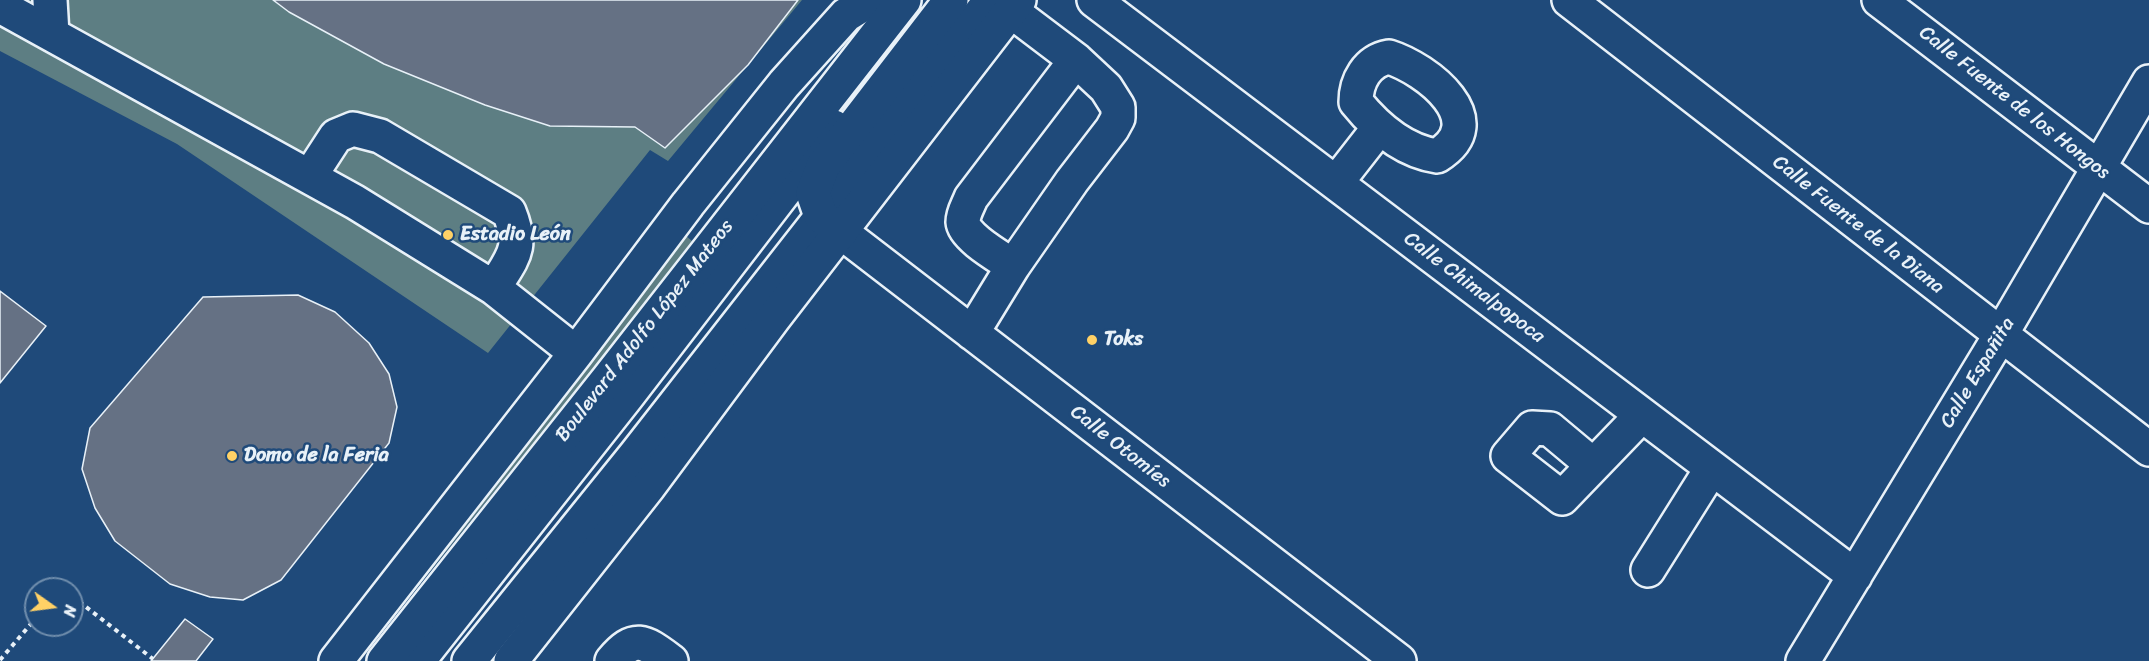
<!DOCTYPE html>
<html>
<head>
<meta charset="utf-8">
<style>
  body { margin:0 }
  #map { position:relative; width:2149px; height:661px; overflow:hidden; background:#1f4a7a; font-family:Sriracha,sans-serif }
  canvas { display:block }
  .north { position:absolute; left:24px; top:577px; width:60px; height:60px; box-sizing:border-box; background:#1f4a7a; border:2px solid #6f8dac; border-radius:50%; rotate:104deg; font-size:16px; font-weight:700; line-height:24px; text-align:center; color:#e8f1f8 }
  .north::after { content:''; display:block; margin:auto; width:21px; height:27px; background:#ffd166; clip-path:polygon(50% 0,100% 100%,50% 72%,0 100%) }
</style>
</head>
<body>
<div id="map">
<canvas width="2149" height="661"></canvas>
<div class="north">N</div>
</div>
<script>
const c = document.querySelector('canvas').getContext('2d');
c.lineJoin = 'round';
function fillPath(path, color) { c.fillStyle = color; c.fill(path, 'evenodd'); }
function strokePath(path, color, width, dash) { c.strokeStyle = color; c.lineWidth = width; c.lineCap = dash ? 'butt' : 'round'; c.setLineDash(dash || []); c.stroke(path); }
function write(font, color, halo, rows, align = 'center') {
  c.font = font + ' Sriracha,sans-serif'; c.lineWidth = 5; c.setLineDash([]); c.textBaseline = 'middle'; c.strokeStyle = halo; c.fillStyle = color; for (const [text, x, y, turn = 0] of rows) {
    c.save(); c.translate(x, y); c.rotate((+turn || 0) * Math.PI / 180); c.textAlign = isNaN(turn) ? turn : align; if (halo) c.strokeText(text, 0, 0); c.fillText(text, 0, 0); c.restore();
  }
}
const green = new Path2D(`
  M0,0H802L668,161L650,150L488,353L177,144L0,51Z
  M685,235L692,241L592,370L358,661H348Z`);
const building = new Path2D(`
  M273,0H798L748,65L665,148L635,127L550,126L485,105L384,64L289,12Z
  M0,291L46,326L0,383Z
  M298,295L335,312L369,343L389,374L397,407L389,443L281,580L243,600L210,597L170,584L115,541L95,508L82,469L90,428L203,297Z
  M185,619L213,639L196,661H151Z`);
const path = new Path2D(`
  M61,589H63
  M72,596L153,659
  M0,660L36,618`);
const minor = new Path2D(`
  M50,0L52,34
  M1094,0L1855,576
  M1569,0L2149,449
  M1879,0L2149,206
  M0,6L355,202L494,288L576,353
  M1010,10L1076,60L1106,88L1118,107V118L1112,129L1072,181L1013,266C1000,257 964,237 963,222C963,213 968,206 971,198L1076,60
  M1389,57C1427,69 1494,121 1437,156C1404,151 1377,128 1356,102C1356,81 1367,61 1389,57Z
  M310,176L336,136L353,129L380,136L509,212C524,249 513,256 494,288
  M1336,183L1379,128
  M841,232L1399,661
  M972,333L1013,266
  M1593,465L1550,429L1532,428L1508,456L1562,498L1642,415
  M1648,570L1712,468
  M336,661L576,353L688,204L784,84L846,15L870,0
  M418,661L628,395L834,127
  M469,661L636,454L991,0
  M612,661C635,633 645,642 671,661
  M1803,661L2000,336L2149,82`);
const major = new Path2D(`
  M841,232L821,216L813,193L823,166L951,0
  M384,661L608,379L904,0
  M511,661L649,486L773,319L1019,0`);
const markers = [
  [448,235,6,"#ffd166"],
  [1092,340,6,"#ffd166"],
  [232,456,6,"#ffd166"]
];
const streetNames = [
  ["Calle Fuente de los Hongos",2014,103,38],
  ["Calle Fuente de la Diana",1858,225,38],
  ["Calle Chimalpopoca",1474,288,37],
  ["Boulevard Adolfo López Mateos",645,331,-52],
  ["Calle Españita",1978,373,-59],
  ["Calle Otomíes",1120,447,38]
];
const poiNames = [
  ["Estadio León",460,235],
  ["Toks",1104,340],
  ["Domo de la Feria",244,456]
];
fillPath(green, '#5d7e83');
fillPath(building, '#657184');
strokePath(building, '#e8f1f8', 1.5);
strokePath(minor, '#e8f1f8', 38);
strokePath(major, '#e8f1f8', 38);
strokePath(path, '#e8f1f8', 4, [4.5, 4.5]);
strokePath(minor, '#1f4a7a', 33);
strokePath(major, '#1f4a7a', 33);
for (const [x, y, r, color] of markers) { const dot = new Path2D(); dot.arc(x, y, r, 0, 2 * Math.PI); c.fillStyle = color; c.fill(dot); strokePath(dot, '#1f4a7a', 2); }
write('20px', '#e8f1f8', '#1f4a7a', streetNames);
write('bold 20px', '#e8f1f8', '#1f4a7a', poiNames, 'left');
</script>
</body>
</html>
